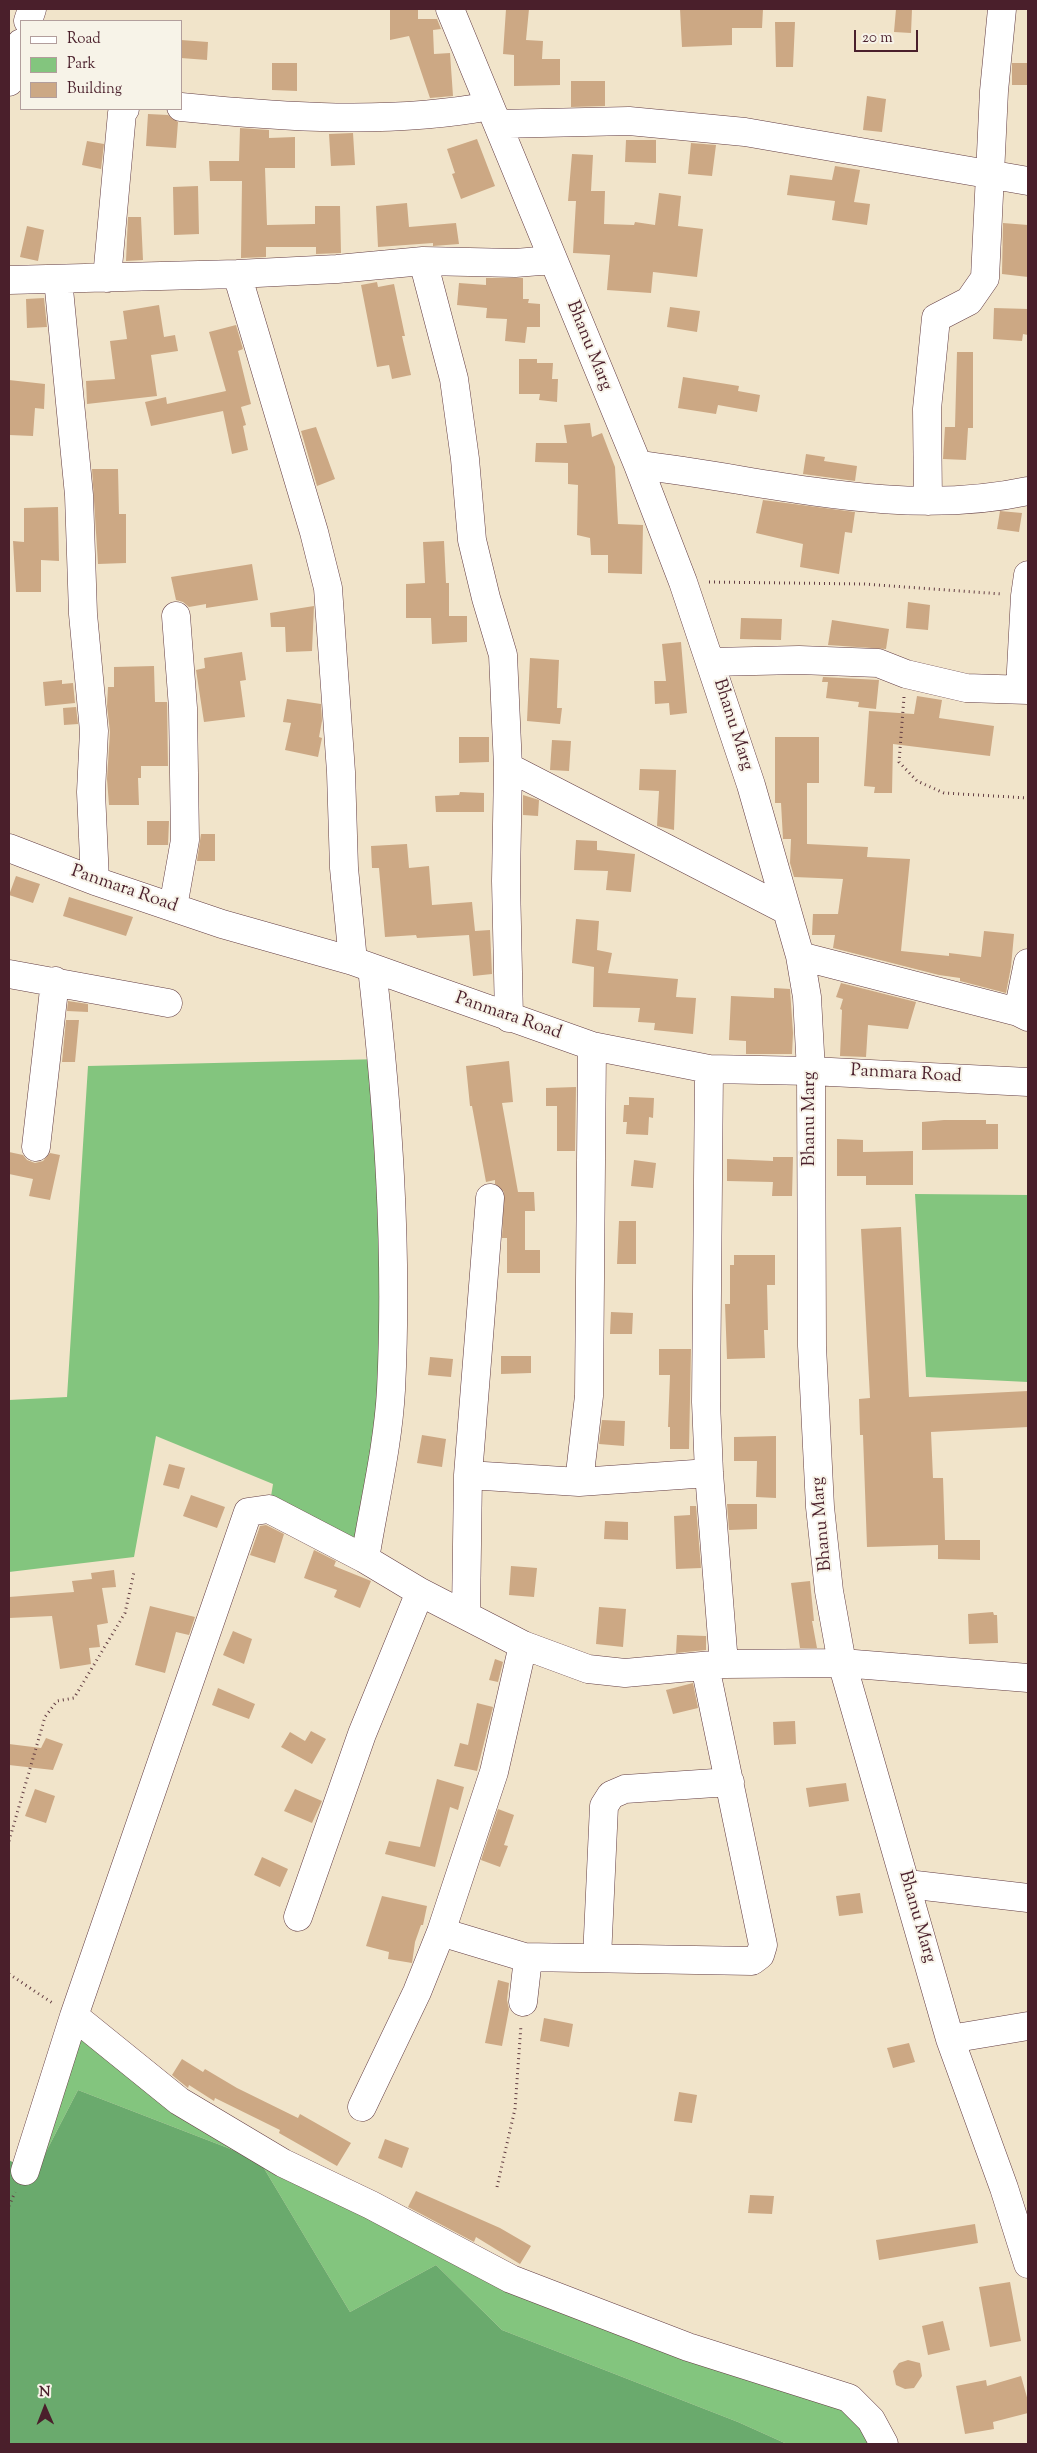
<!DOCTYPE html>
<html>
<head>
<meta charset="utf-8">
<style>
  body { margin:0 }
  #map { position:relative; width:1037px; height:2453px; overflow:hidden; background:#f1e4ca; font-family:"Sorts Mill Goudy",serif }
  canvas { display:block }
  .frame { position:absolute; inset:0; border:10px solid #4a1f2b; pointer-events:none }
  .legend { position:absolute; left:20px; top:20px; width:162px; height:90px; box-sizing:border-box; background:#f7f3e8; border:1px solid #b29e9c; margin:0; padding:6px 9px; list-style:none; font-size:15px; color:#4a1f2b }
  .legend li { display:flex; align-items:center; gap:10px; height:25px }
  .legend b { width:25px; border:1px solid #b29e9c }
  .north { position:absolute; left:20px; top:2383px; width:50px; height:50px; -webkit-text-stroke:4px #f7f3e8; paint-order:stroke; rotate:359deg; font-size:14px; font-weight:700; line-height:20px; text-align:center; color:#4a1f2b }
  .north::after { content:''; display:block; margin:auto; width:18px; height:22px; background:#4a1f2b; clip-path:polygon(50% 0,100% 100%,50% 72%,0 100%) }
  .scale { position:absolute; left:854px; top:30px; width:64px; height:22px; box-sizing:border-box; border:2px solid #4a1f2b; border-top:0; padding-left:6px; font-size:15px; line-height:18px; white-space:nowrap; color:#4a1f2b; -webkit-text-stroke:4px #f7f3e8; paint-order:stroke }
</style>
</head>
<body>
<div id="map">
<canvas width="1037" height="2453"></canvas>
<div class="frame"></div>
<ul class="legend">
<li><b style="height:6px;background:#fff"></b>Road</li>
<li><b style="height:14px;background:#83c57e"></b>Park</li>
<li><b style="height:14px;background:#cca884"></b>Building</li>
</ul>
<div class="north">N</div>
<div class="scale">20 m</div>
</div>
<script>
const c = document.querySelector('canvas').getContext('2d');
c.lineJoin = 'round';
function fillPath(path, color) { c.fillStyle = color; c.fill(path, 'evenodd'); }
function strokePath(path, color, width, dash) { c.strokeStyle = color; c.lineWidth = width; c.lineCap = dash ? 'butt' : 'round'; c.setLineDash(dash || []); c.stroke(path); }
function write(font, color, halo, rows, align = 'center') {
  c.font = font + ' "Sorts Mill Goudy",serif'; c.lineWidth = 4; c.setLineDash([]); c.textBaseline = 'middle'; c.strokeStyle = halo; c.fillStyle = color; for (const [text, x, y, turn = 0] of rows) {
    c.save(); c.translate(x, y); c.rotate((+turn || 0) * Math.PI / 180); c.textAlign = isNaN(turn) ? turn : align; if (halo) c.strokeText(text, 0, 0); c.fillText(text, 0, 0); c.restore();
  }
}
const green = new Path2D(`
  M382,1059L392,1249L365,1559L269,1509L273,1484L156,1436L134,1557L9,1572V1400L67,1397L88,1066Z
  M915,1194L1028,1195V1382L926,1377Z
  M74,2016L179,2101L511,2279L849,2398L884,2444H787L738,2422L502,2330L436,2265L350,2312L259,2160L78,2090L34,2175Z`);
const forest = new Path2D(`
  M78,2090L259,2160L350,2312L436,2265L502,2330L738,2422L787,2444H9V2160L34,2175Z`);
const building = new Path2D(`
  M390,9H418V19H437L441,29L433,30L434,54L450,53L453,96L430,98L409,36L390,40Z
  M506,9H529L526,40L543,41L542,59H560V85L514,86V55L503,54Z
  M680,9H763L762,28H732V45L682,47Z
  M896,9H912L911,33L894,32Z
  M775,22H795L793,67H776Z
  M181,40L208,42L207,60L181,58Z
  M272,63H297V91L272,90Z
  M1012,63H1028V85H1012Z
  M571,81H605V106L571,107Z
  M867,96L886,99L882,132L863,130Z
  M148,114L168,115L178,122L176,148L146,146Z
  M240,128L269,130V138L295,137V168H265L267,225L315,224V206H340L341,253L316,254V247H266V257L241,258L242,181H210L209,161H239Z
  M353,133L355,165L331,166L329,134Z
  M477,139L495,186L461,199L452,174L455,173L447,149Z
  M626,140H656V163L625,162Z
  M87,141L104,144L101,169L82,165Z
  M691,143L716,145L712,176L688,174Z
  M572,154L593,155L591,191H605L604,224L634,225L635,222L655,225L659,193L681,196L678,226L703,229L697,277L653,272L651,293L607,290L610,255L573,253L576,201H568Z
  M835,166L860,170L854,202L870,204L867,225L832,220L835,201L787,195L790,175L832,180Z
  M198,186L199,234L174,235L173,187Z
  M407,203L409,227L456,223L459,244L433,246V243L378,247L376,206Z
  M128,217H141L143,260L126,261Z
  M1003,223L1028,225V277L1002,274Z
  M27,226L44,230L38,261L20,257Z
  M486,278H523V299H529L528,303L540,304V327H527L525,343L505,341L507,319L486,318L487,308L457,305L459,283L486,285Z
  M377,282L378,287L394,284L405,336H402L411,375L392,379L389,365L377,367L361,285Z
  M44,298L47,327L27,328L26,299Z
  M159,305L164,337L175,335L178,351L151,355L157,396L87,404L86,381L115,379L110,341L127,339L123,311Z
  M670,307L700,311L697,332L667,327Z
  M994,308L1028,309V335L1023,334L1022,341L993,339Z
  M236,325L243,349L238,351L251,404L241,407L246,425L243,426L248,450L232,454L223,411L151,426L145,402L166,397L167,404L226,391L209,332Z
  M957,352H973V428H968L966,460L943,459L945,427H955Z
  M519,359H537V363H553L552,379H558L557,402L539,400L540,394H519Z
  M683,377L739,386L738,391L760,395L757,412L718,405L716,414L678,408Z
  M9,380L45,384L44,409L35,408L33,436L9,435Z
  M590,423L592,437L602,433L615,467L618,524L643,525L642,574L608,573V555H591L590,538L577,535L578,485L568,484V463L535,462L536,443H567L564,425Z
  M316,427L335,479L317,486L301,431Z
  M806,454L825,457L824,461L857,466L855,481L803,474Z
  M92,469H118L119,514H126V563L98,564Z
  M763,500L855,512L852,533L845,532L839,574L800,567L803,544L756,533Z
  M58,507L59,561L41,560V592H16L13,541L24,542V508Z
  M1000,511L1022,513L1019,532L997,529Z
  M444,541L446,583H449V616H467V642L432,644L431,618H406V584L425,583L423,542Z
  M252,564L258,600L206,608V604L189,607L183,602L176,600L171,577Z
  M908,602L930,605L928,630L906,628Z
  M314,606L312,651L286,652L285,627H271L270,613Z
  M741,618L782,619L781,640L740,639Z
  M832,620L889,629L886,649L828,645Z
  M681,642L687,713L670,715L669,703L655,704L654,681H666L662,644Z
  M242,652L246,680L240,681L245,717L204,722L196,670L205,668L204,658Z
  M530,658L559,660L557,708H562L560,724L527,721Z
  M154,666L155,702H167L168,766H141V778H138L139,805H109L107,779L110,732L107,706L108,687H114V667Z
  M823,677L879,680L876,709L858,707L859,702L826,698L828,682H822Z
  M62,680V684L73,683L75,703L45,706L43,682Z
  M917,696L942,700L939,718L994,726L990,756L893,744L892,793H874L875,787L864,786L869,711L914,714Z
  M287,699L321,704L322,721L319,737L322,738L318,757L285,750L291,723L283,722Z
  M76,707L78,724L64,725L63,708Z
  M459,737H489V762L459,763Z
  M775,737H819V783H807V844L868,847L867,857L910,859L901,951L949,956V953L981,957L984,931L1014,934L1011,967L1006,993L960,981V978L939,975L833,948L835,935H812L813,914H838L843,879L794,877L790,863L791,839H783L781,803H775Z
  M552,740L571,741L569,771L550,770Z
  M640,769L676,770L674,830L657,826L659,791L639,790Z
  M460,792L484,793V812H436L435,796L459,795Z
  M523,795L539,800L538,816L523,815Z
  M147,821H169L168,845H147Z
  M201,834H215V861H197Z
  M576,840L597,841V850L635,854L631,892L606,890L608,871L574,870Z
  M407,844L409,868L429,866L432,905L472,902L475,931L490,930L492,974L473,976L469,935L417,938L416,935L385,937L379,868H372L371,846Z
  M16,876L40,884L33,903L9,895Z
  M69,897L133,917L126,936L63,916Z
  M576,919L599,921L597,950L612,953L608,973L678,979L676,997L696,998L693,1034L654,1030L655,1023L638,1022L640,1008L593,1007L594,967L572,963Z
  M841,983L916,1002L908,1029L868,1025L866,1057L840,1056L842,1010L840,1009L843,999L836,997Z
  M774,988L790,989L793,1033L792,1054H746V1041L729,1040L731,996L774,998Z
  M68,1001L88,1004V1012L67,1011Z
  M66,1020H79L75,1062H62Z
  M509,1061L513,1102L502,1103L518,1192H534L535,1211H525V1250H540V1273H507V1238H502L504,1192L495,1184V1180L486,1182L472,1106H470L466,1066Z
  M576,1087L575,1151H557V1106H546V1088Z
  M629,1097L654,1098L653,1118L649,1117L648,1135L626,1134L627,1122H623L624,1105H629Z
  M944,1120H986V1124H998V1149L922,1150V1122Z
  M837,1139L863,1140V1152L913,1151V1185H866V1176H837Z
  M9,1152L23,1155L27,1160L35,1163L43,1161L50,1153L60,1155L50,1200L29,1196L33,1179L9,1174Z
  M773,1157H793L792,1196H772L773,1182L727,1181V1159L773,1161Z
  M634,1160L656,1163L653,1188L631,1186Z
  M619,1221H636V1264H617Z
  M901,1227L909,1397L1028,1391V1427L931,1432L933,1478H943L945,1540H980V1560L938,1559V1545L867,1547L863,1435H860L859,1399L870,1398L861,1229Z
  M734,1255H775V1285H767L768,1330H764L765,1358L727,1359L725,1304H730V1265H734Z
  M611,1312L633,1313L632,1334H610Z
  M659,1349H691L689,1449H670V1427H668L670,1375H659Z
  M501,1356H531V1373L501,1374Z
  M430,1357L453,1359L451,1377L428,1375Z
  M602,1420L625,1421L624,1446L599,1444Z
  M422,1435L446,1439L442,1467L417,1463Z
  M776,1436V1498L756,1497L757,1461H734V1437Z
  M169,1464L185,1468L179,1489L163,1485Z
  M191,1495L225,1507L217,1528L183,1516Z
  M727,1504H757V1529L729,1530Z
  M690,1506H696L701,1568L676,1569L674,1516L690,1515Z
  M605,1521L628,1522V1540L604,1539Z
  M266,1525L284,1534L275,1563L250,1555L260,1526Z
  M314,1550L336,1561L334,1566L371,1581L360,1608L334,1597L337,1590L304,1578Z
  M511,1566L537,1568L534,1597L509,1595Z
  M114,1570L116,1587L102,1588L108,1623L97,1625L100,1647L89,1648L91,1664L60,1669L52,1616L9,1618V1597L74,1592L72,1581L92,1579L91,1573Z
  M810,1581L814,1621H812L817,1648H800L791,1583Z
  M150,1606L195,1617L189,1635L176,1632L165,1673L135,1665Z
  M599,1607L626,1609L623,1647L596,1644Z
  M993,1612L994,1615H997L998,1643L969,1644L968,1614Z
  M233,1631L252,1639L244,1664L223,1655Z
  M677,1635L706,1636V1650L676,1653Z
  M495,1659L503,1662L498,1682L489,1680Z
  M693,1683L698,1708L673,1714L666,1690Z
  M218,1688L255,1704L249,1719L212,1705Z
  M477,1703L493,1707L477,1771L454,1766L460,1743L468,1745Z
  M795,1721L796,1744L774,1745L773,1722Z
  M311,1731L326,1739L312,1764L281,1747L290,1732L305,1741Z
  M46,1738L63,1744L53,1770L9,1765V1744L41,1748Z
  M437,1779L464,1787L458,1810L450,1807L435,1867L385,1854L389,1841L420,1847Z
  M846,1783L849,1801L809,1807L806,1788Z
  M35,1789L55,1796L46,1823L25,1816Z
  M295,1789L322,1801L312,1823L284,1811Z
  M498,1809L514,1815L504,1845L508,1846L500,1867L481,1860Z
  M262,1857L288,1869L280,1887L254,1875Z
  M860,1893L863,1913L839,1916L836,1896Z
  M382,1896L427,1906L423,1925H421L415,1942L412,1963L388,1959L389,1952L366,1946Z
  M498,1980L509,1983L507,2000L509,2009L502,2046L485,2043Z
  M544,2018L573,2024L569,2047L540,2041Z
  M909,2043L915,2062L893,2068L887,2048Z
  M182,2059L203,2072L205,2069L237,2088L298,2118L300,2114L351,2143L337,2166L279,2133L280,2130L215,2098L214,2101L189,2085L188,2088L172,2075Z
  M679,2092L697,2095L692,2123L674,2121Z
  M385,2139L409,2148L402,2168L378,2158Z
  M416,2191L500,2228L531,2246L520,2264L476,2237L474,2242L408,2207Z
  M750,2195L774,2196L772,2214L748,2213Z
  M975,2224L978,2243L879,2260L876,2240Z
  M1010,2282L1021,2341L990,2347L979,2287Z
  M943,2321L950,2350L928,2355L922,2326Z
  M908,2360L920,2363L922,2376L914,2388L905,2389L896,2385L893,2371L899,2363Z
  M1021,2376L1028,2401V2413L993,2422L994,2429L965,2434L956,2386L986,2380L987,2386Z`);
const path = new Path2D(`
  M709,582L864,584L1002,594
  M904,697L899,762L917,781L944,793L1028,798
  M9,1841L45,1717L57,1701L74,1698L125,1613L134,1572
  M9,1974L54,2004
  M497,2187L515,2109L521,2025
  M9,2206L15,2192`);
const minor = new Path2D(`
  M450,9L638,465L683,582L751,785L800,956L807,997L811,1071L812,1346L820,1507L829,1591L842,1663L950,2039L1004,2188L1028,2264
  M28,21L32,9
  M9,82L21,43
  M181,107C283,117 389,125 490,106
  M498,124L629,121L745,132L1028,181
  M423,261L454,379L465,459L472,540L486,598L503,655L508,767L506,881L509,1018
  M237,274L314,532L328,588L341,772L344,868L353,961
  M107,278L122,113L125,109
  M58,279L79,495L83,614L94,731L91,792L95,881
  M9,280L237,274L337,269L423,261L515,263L553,260
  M638,465C768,480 898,519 1028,491
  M928,501L927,409L936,318L969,301L985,278L994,91L1002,9
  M711,662L799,660L878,663L906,674L966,688L1028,690
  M1020,689L1025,596L1028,575
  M508,767L786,910
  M9,848L95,881L222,924L353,961L592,1046L709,1069L811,1071L1028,1082
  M173,907L185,840L183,708L176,616
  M800,956L1018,1012L1028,1017
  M9,974L168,1003
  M1018,1012L1028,963
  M709,1069L706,1402L709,1473L724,1664
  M36,1147L55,981
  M468,1475L579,1482L709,1473
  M579,1482L589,1396L592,1046
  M365,1559C374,1503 388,1446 391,1390C398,1249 388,1108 372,968
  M466,1614L468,1475L490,1198
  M907,1884L1028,1898
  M298,1917L362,1734L420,1592
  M441,1932L524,1957L527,1967L523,2002
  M524,1957L752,1961L760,1955L763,1945L705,1666
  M597,1958L604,1806L611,1795L625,1789L730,1782
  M74,2016L179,2101L283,2163L371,2205L511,2279L688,2347L849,2398L871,2420L884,2444
  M950,2039L1028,2026
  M362,2107L417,1992L441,1932L494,1772L523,1645
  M25,2171L74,2016L248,1512L269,1509L365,1559L420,1592L523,1645L588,1669L625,1673L724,1664L842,1663L1028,1678`);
const streetNames = [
  ["Bhanu Marg",588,346,68],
  ["Bhanu Marg",732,725,72],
  ["Panmara Road",124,890,19],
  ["Panmara Road",508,1017,19],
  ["Panmara Road",906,1075,3],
  ["Bhanu Marg",811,1119,-90],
  ["Bhanu Marg",823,1524,-95],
  ["Bhanu Marg",916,1917,74]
];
fillPath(green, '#83c57e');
fillPath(forest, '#6aaa6d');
fillPath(building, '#cca884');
strokePath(minor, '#633d43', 29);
strokePath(path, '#633d43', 3, [1, 4]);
strokePath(minor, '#fff', 28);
write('18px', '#4a1f2b', '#f7f3e8', streetNames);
</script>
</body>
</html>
